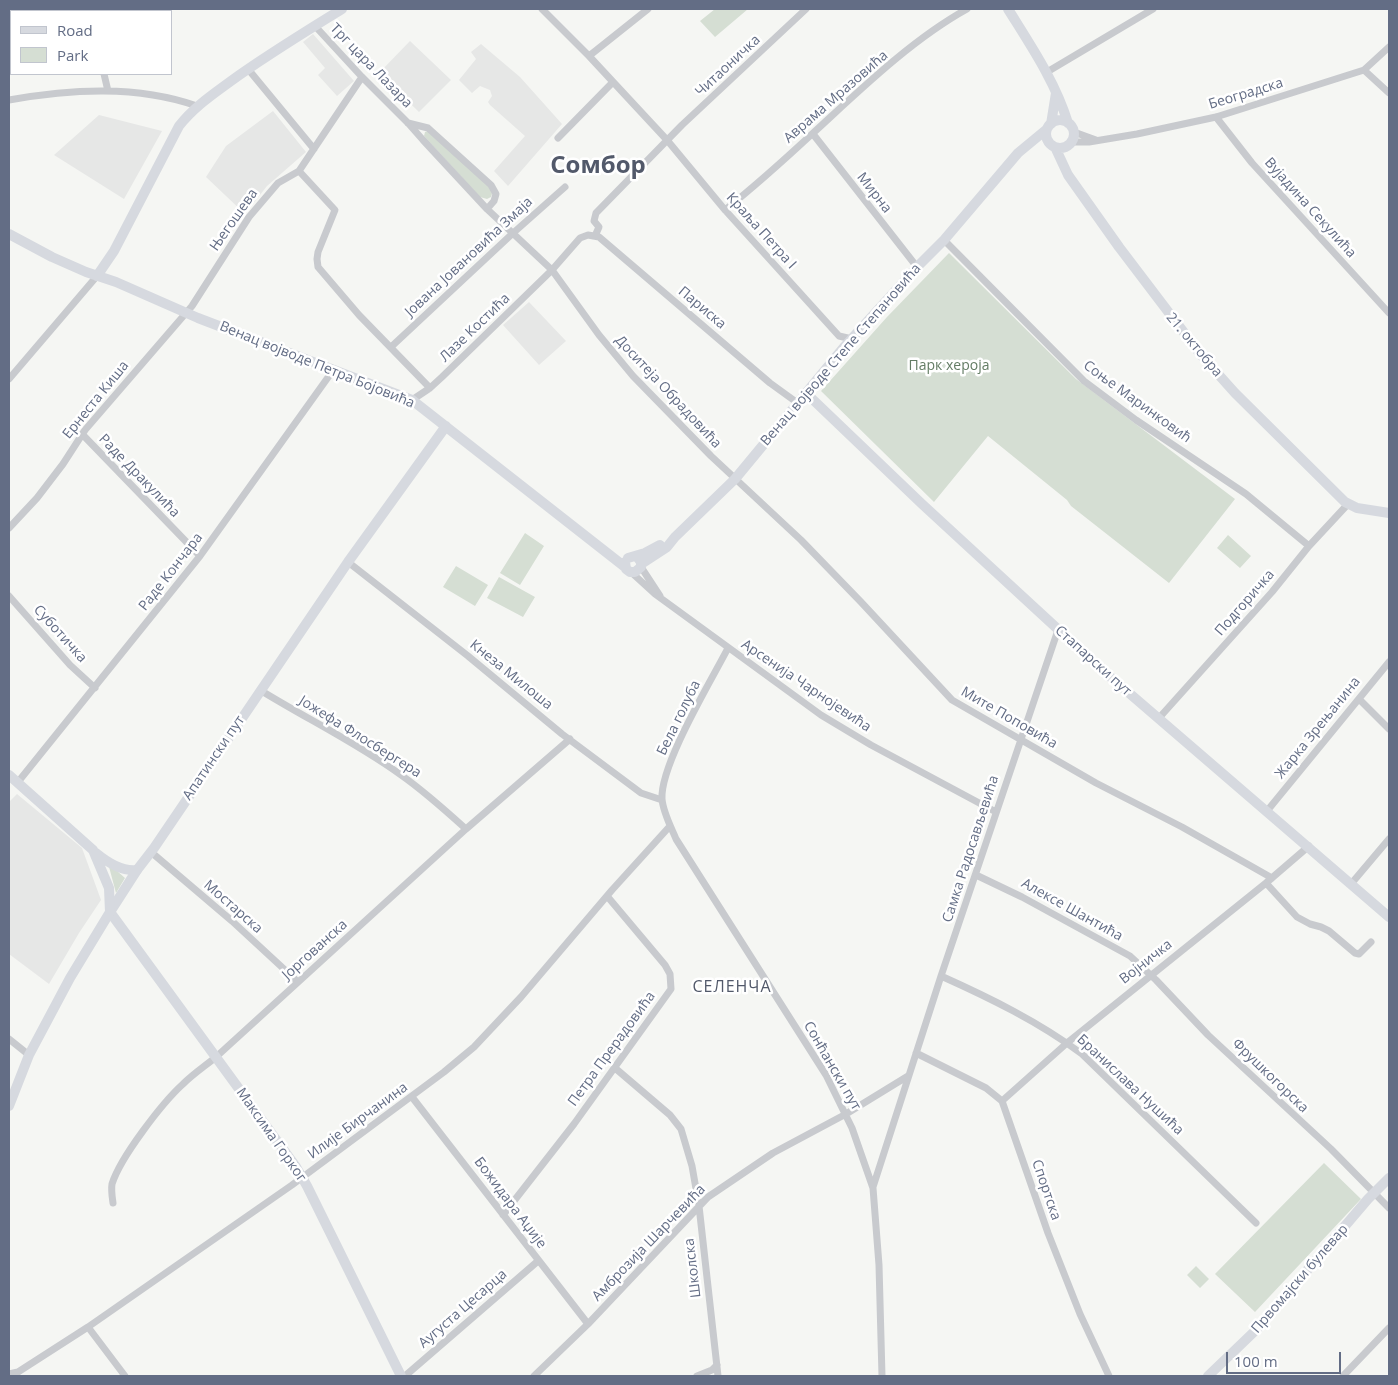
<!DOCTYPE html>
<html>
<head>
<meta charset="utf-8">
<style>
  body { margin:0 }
  #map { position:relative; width:1398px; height:1385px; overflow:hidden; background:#f5f6f3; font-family:"Open Sans",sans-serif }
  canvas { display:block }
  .frame { position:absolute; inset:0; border:10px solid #636d85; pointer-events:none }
  .legend { position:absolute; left:10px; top:10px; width:162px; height:65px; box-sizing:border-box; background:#fff; border:1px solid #c1c5ce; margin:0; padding:6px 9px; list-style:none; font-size:15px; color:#636d85 }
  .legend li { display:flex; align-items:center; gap:10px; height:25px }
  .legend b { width:25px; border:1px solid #c1c5ce }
  .scale { position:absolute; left:1226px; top:1352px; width:115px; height:22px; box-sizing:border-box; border:2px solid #636d85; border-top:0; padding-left:6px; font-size:15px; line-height:18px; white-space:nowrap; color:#636d85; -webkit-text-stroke:4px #fff; paint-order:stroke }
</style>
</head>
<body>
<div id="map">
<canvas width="1398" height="1385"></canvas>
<div class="frame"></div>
<ul class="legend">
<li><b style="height:6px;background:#d6d9df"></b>Road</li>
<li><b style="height:14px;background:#d5ded3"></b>Park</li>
</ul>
<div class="scale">100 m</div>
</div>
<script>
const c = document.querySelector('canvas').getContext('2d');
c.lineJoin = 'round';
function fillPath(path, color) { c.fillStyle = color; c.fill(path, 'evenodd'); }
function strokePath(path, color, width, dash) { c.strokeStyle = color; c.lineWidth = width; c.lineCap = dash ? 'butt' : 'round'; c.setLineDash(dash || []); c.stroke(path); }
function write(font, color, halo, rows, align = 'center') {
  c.font = font + ' "Open Sans",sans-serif'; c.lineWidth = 5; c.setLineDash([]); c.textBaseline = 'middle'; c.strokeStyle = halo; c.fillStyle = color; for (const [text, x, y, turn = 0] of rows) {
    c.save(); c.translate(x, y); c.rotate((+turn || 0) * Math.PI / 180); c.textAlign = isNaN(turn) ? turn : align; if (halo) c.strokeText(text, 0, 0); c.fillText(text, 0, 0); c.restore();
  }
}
const built = new Path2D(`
  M313,34L354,81L337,96L318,75L325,68L303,42Z
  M410,41L451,80L419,112L379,73Z
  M481,44L520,77L562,124L508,186L494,171L525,136L490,105L488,102L492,96L490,90L480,86L472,93L459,80L476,59L471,52Z
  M273,111L306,152L267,186L245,214L206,177L226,146Z
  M99,115L162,131L124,199L54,155Z
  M529,302L566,341L539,365L503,325Z
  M17,794L82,848L101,900L79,933L49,984L9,954V802Z`);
const green = new Path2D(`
  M715,9H748L715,37L700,21Z
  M428,131L491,187L492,194L491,197L487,199L480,197L424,136L425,132Z
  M949,253L1076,379L1235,499L1169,583L1071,506L1067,500L988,436L934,502L821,391L887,317Z
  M525,533L544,546L520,585L500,573Z
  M1228,535L1251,556L1240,568L1217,548Z
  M456,566L488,585L475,606L443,587Z
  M499,577L535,597L523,617L487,598Z
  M108,863L125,878L116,893Z
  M1324,1163L1361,1199L1255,1312L1215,1274Z
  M1196,1266L1209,1279L1200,1288L1187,1275Z`);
const street = new Path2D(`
  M90,9V11
  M542,9L589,56L667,140L725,210L839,336L852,339
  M315,26L362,77L408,123L423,140L487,209L552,270L599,335L633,376L711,456L801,540L861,602L952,700L1096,783L1182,827L1272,878
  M589,56L648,9
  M248,69L314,149
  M1364,70L1389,93
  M1047,72L1153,9
  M104,74L108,91
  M9,100C71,89 137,85 197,106
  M1216,117L1252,163L1389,313
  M408,123L428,128L491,185L496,194L494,201L487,209
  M1074,132L1096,140
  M813,134L917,267
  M558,138L613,82
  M1071,142H1089L1137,134L1216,117L1364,70L1389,47
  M299,171L335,210L318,252L317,259L318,267L359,315L430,388
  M725,210C755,186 784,160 812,134C859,91 911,40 967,9
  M595,236L599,227L594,221L596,213L682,125L806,9
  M944,240L1084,381L1136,420L1246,494L1309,546
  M391,347L512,234L565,187
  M9,379L97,276
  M412,400L430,388L442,377L552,270L580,238L588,235L599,237L770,383L799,404
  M82,434L200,556
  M9,528L37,498L63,464L85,430L192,306L249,217L278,183L299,171L362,77
  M348,562L468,656L562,734L641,793L662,800
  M641,567L660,596
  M632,573L655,594L821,715L871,745L996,812
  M9,596L70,665L95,688
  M728,648C711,681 660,765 662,799C663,812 671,827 676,839L826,1075L852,1128L873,1188L879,1265L882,1376
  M260,690C307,719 357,743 401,775C424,791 445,810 466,829
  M1359,699L1389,729
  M1159,718L1272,592L1309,546L1348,504
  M18,782L200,556L334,369
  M1267,811L1389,662
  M151,852L232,921L298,982
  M976,875L1022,897L1130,956L1156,980L1208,1035L1331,1149L1389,1208
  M1266,883L1297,917L1310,924L1321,927L1329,931L1355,953L1359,954L1371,942
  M1351,884L1389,839
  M941,976C990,998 1039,1022 1082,1054L1256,1223
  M9,1039L29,1055
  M916,1053L986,1088L1002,1101L1048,1233L1080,1314L1109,1376
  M615,1068L670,1115L681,1129L692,1166L699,1206L718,1376
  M412,1097L588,1324
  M1002,1101L1067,1043L1266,883L1309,846
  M873,1187L941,976L1058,630
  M113,1203C112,1196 111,1190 112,1184C120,1158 162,1103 183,1084C193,1074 205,1066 216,1057L466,829L570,739
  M503,1215L574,1124L671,989L670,974L665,965L607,896
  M88,1327L125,1376
  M9,1374L18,1372L88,1327L292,1185L444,1072L474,1047L521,997L612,890L670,826
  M405,1376L538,1261
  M534,1376L588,1324L708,1197L773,1153L846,1114L908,1076
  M697,1376L712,1370L717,1365
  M1343,1376L1389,1328`);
const secondary = new Path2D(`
  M1008,9C1031,46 1055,81 1068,123
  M1046 134a14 14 0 1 1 28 0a14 14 0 1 1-28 0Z
  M1051,124L1056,93
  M1055,147L1068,175L1119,247L1201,355L1235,393L1345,502L1357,508L1389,513
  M9,234L52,257L86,272L116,282L198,318L412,400L625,567
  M97,276L114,251L179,126C194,107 212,95 231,81C267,55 305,32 342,9
  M807,394L922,504L1100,668L1389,917
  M628,558L645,553L660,545
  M625,562L626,569L630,572H635L641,567V562L638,558
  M641,564L667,547L675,537L735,479L845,346L917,267L944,240L1018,153L1047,129
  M401,1376L307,1186L296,1167L110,912L137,870L154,848L348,562L446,426
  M1208,1376L1257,1329L1368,1199L1389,1178`);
const primary = new Path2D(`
  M9,775L93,850L109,888L110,912L70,978L29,1055L9,1106
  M96,853C107,862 122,872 137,870`);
const streetNames = [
  ["Трг цара Лазара",371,66,46],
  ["Читаоничка",728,66,-43],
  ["Београдска",1246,94,-17],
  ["Аврама Мразовића",836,97,-41],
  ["Мирна",874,193,52],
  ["Вујадина Секулића",1310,208,48],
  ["Његошева",234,220,-55],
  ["Краља Петра I",761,231,48],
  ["Јована Јовановића Змаја",469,257,-43],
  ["Париска",702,308,40],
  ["Лазе Костића",475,328,-44],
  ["21. октобра",1194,345,50],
  ["Венац војводе Степе Степановића",841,355,-49],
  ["Венац војводе Петра Бојовића",317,365,22],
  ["Доситеја Обрадовића",668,392,47],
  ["Ернеста Киша",96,400,-51],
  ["Соње Маринковић",1137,402,36],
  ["Раде Дракулића",139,476,46],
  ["Раде Кончара",171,572,-52],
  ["Подгоричка",1245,603,-49],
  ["Суботичка",60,634,48],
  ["Стапарски пут",1093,661,42],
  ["Кнеза Милоша",511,675,39],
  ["Арсенија Чарнојевића",806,686,34],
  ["Бела голуба",679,718,-64],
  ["Мите Поповића",1009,718,30],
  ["Жарка Зрењанина",1318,728,-51],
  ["Јожефа Флосбергера",360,737,32],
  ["Апатински пут",214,758,-56],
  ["Самка Радосављевића",971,849,-72],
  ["Мостарска",233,907,41],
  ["Алексе Шантића",1072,910,29],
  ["Јоргованска",315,950,-42],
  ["Војничка",1146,962,-38],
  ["Петра Прерадовића",612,1049,-54],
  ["Сонћански пут",832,1066,60],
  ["Фрушкогорска",1270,1076,44],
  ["Бранислава Нушића",1130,1085,43],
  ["Илије Бирчанина",358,1121,-36],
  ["Максима Горког",271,1135,55],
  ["Спортска",1046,1190,71],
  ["Божидара Аџије",510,1203,53],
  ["Амброзија Шарчевића",649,1243,-46],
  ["Школска",693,1268,-97],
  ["Првомајски булевар",1300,1279,-49],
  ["Аугуста Цесарца",463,1309,-41]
];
const parkNames = [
  ["Парк хероја",949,366]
];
const quarterNames = [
  ["СЕЛЕНЧА",732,987]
];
const townNames = [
  ["Сомбор",598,166]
];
fillPath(built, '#e6e7e6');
fillPath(green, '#d5ded3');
strokePath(street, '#c8cace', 7);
strokePath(secondary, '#d6d9df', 10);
strokePath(primary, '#d6d9df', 10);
write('14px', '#636d85', '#fff', streetNames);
write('14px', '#637c64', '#fff', parkNames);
c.letterSpacing = '1px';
write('16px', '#52596a', '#fff', quarterNames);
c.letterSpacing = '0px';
write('bold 24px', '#52596a', '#fff', townNames);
</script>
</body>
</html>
